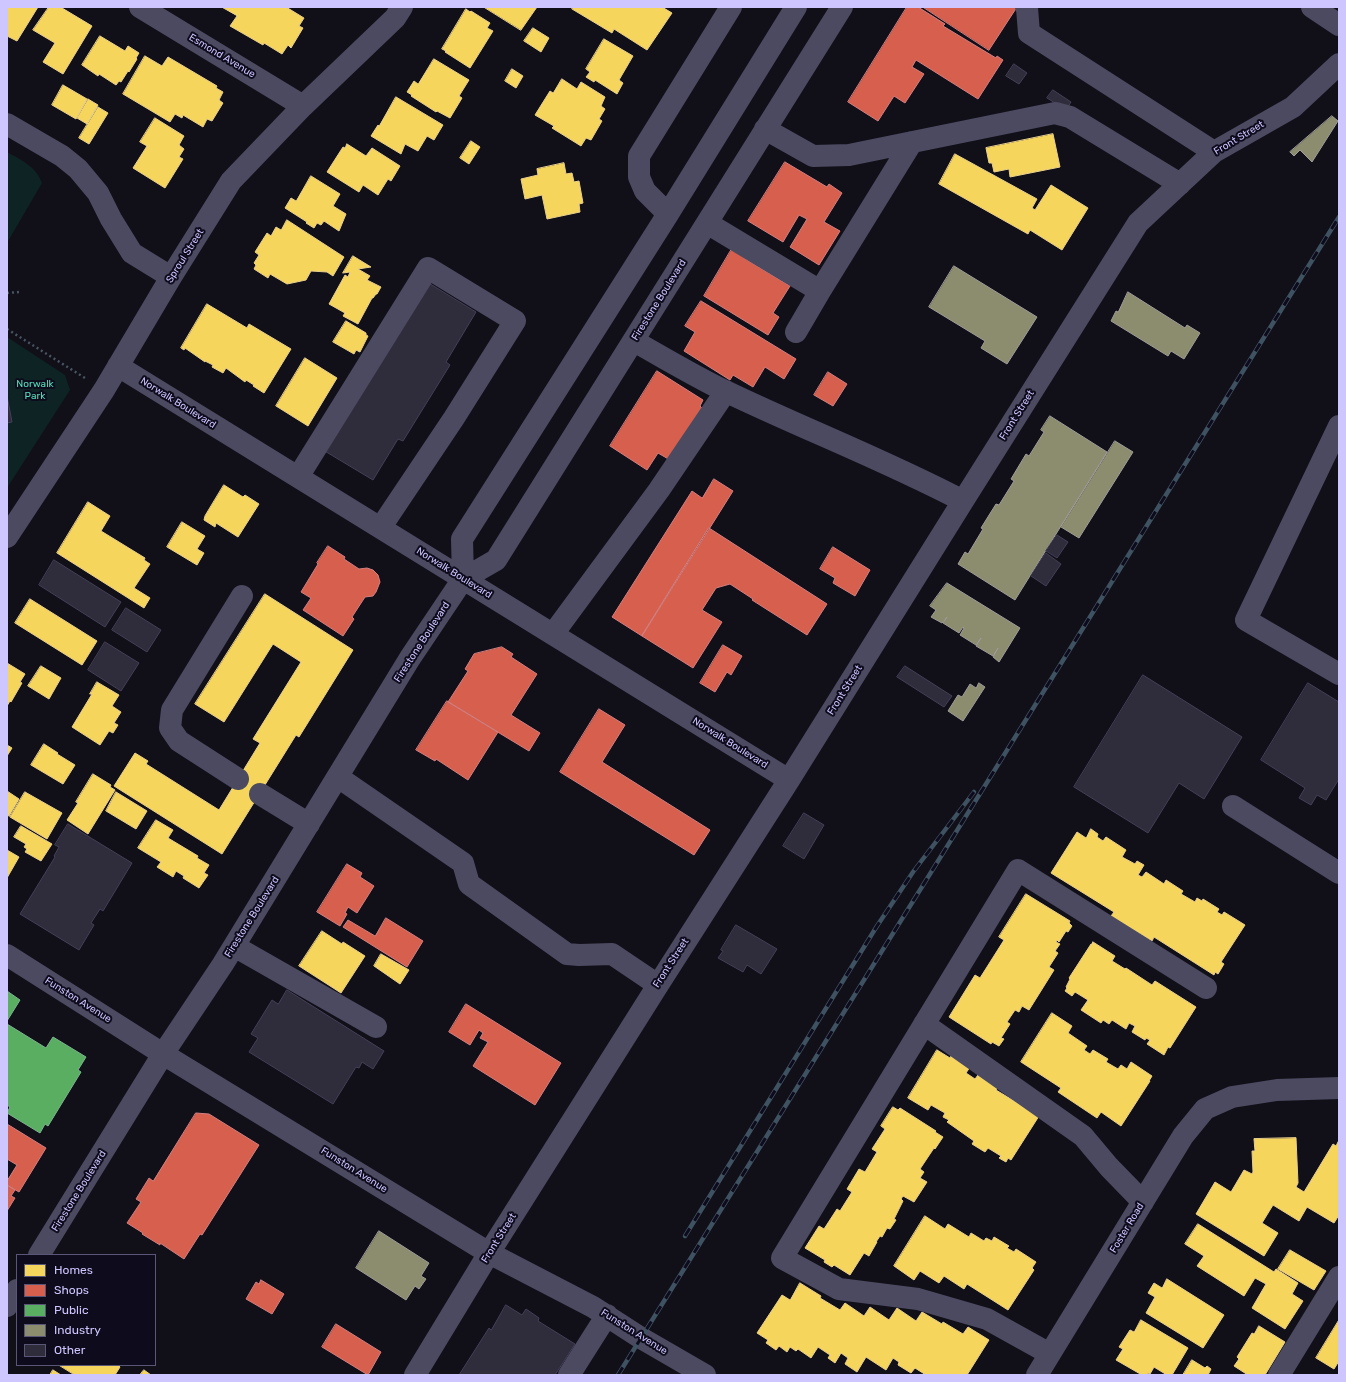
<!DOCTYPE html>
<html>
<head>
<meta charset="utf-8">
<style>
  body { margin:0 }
  #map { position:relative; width:1346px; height:1382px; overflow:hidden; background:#110f18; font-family:Rubik,sans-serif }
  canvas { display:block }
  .frame { position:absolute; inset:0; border:8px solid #cdc6ff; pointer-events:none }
  .legend { position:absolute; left:16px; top:1254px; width:140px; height:112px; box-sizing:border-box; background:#0e0b1c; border:1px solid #5a5677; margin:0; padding:5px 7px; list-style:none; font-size:12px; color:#cdc6ff }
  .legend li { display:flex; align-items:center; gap:8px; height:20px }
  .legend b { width:20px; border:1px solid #5a5677 }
</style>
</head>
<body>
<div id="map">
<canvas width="1346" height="1382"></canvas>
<div class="frame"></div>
<ul class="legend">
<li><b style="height:11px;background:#f6d55c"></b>Homes</li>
<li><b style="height:11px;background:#d6604d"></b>Shops</li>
<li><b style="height:11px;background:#5aae61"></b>Public</li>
<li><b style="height:11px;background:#8c8c6e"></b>Industry</li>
<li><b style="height:11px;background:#2f2c3c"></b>Other</li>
</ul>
</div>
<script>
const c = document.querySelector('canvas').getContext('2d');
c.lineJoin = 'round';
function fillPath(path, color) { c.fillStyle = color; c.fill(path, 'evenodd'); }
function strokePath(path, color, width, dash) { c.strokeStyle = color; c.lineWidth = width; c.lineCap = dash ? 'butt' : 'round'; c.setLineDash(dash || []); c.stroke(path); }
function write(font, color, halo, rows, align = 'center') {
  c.font = font + ' Rubik,sans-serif'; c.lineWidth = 4; c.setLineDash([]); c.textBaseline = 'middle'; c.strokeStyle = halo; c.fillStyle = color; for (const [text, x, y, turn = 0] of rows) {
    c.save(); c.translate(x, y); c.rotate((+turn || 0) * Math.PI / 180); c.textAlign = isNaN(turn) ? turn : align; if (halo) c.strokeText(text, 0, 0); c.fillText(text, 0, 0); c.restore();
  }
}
const green = new Path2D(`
  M7,152C21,160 36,166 42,183L7,243Z
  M7,337L65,375L70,390L7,488Z`);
const homes = new Path2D(`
  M7,7H38L17,41L7,36Z
  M49,7H62V8L92,26L63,74L43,62L55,43L33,30Z
  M222,7H286L304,18L299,26L303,28L291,48L288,45L282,54L264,43L263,45L230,26L237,16Z
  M484,7H537L521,30Z
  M573,7H662L672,13L647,50L614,29L612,33L572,9Z
  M466,9L470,12L471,11L490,23L487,28L493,31L470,68L445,52L446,51L442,49Z
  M533,28L549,38L541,52L524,41Z
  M100,36L125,51L128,46L139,53L136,58L137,59L129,72L128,71L121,82L119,81L116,85L99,74L98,76L82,65Z
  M604,39L633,56L619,80L623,83L617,94L595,80L594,82L586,77L590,72L586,69Z
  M145,56L162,66L168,57L217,86L216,88L223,92L219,100L223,103L212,121L207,119L203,127L183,115L182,118L175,114L170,122L123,94Z
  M434,59L469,80L459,96L462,98L450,118L437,111L436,112L411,96L412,95L407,92L414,81L418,84Z
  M512,69L523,76L516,88L505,81Z
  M562,79L577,89L581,82L605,97L601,106L605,109L599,119L602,121L591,140L586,138L581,146L552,128L554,126L535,115L550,91L553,93Z
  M63,85L87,99L76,119L52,105Z
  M396,97L443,125L434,140L427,136L418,151L405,144L401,154L371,136L378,125L379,126Z
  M88,99L98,105L87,124L77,118Z
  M98,107L108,113L89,144L79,138Z
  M155,118L184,136L179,145L184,149L179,157L183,159L165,188L133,168L147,146L140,142Z
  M1053,134L1060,167L1010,177L1009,169L994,172L992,163H989L986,148Z
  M471,141L480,147L469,164L460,158Z
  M347,144L366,156L372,148L400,166L391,181L388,179L378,195L363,185L359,192L327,172L343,147L345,148Z
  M955,154L1037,199L1032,208L1035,210L1051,185L1088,208L1062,250L1030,230L1028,234L939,184Z
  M564,163L566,174L572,173L574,182L579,181L583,203L579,204L580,212L547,219L542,195L525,199L521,179L538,175L537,169Z
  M311,176L340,194L333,206L346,214L339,231L324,221L321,225L317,223L314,228L306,223L307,222L285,208L291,198L296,201Z
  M287,220L344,257L333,276L327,272L311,271L306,280L287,284L270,274L268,278L254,269L256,265L254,263L259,255L255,252L267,233L271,236L276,227L281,230Z
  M353,256L371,267L358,269L370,276L367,280L381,287L377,294H376L373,298H372L358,324L343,316L345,313L329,304L345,275L348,277L350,272L343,273Z
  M207,304L247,328L249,324L291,349L264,393L253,386L254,385L246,380L245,382L226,368L223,373L212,367L213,365L205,361V362L185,348L184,350L181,348Z
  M346,321L366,333V335L368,336L360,352L356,350L354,354L333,342Z
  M305,358L337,378L308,426L276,406Z
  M224,485L243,497L245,495L259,504L238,537L216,523L215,527L204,520L205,516Z
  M88,502L110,516L101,531L145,558L144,560L150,564L134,588L150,598L144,608L57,553Z
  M182,522L205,536L197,549L204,553L197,565L167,547Z
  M265,594L353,650L299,737L296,735L222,854L114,786L135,753L148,761L146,764L219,810L260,743L253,739L301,662L273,644L224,722L195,704Z
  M30,599L97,641L82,665L15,623Z
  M7,663L25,674L20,682L22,683L11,702L10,701L7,706Z
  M41,666L61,678L49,699L28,686Z
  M97,682L119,695L112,706L121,712L114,723L118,725L113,733L109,731L100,745L72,727L92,694H90Z
  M44,744L58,753L57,754L75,765L63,784L31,765Z
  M7,745L12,748L7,756Z
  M93,774L111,785L110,787L115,790L88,834L67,820L78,803L76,802Z
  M7,791L19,799L9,816L7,815Z
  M25,792L62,813L47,839L10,817Z
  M116,792L147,811L136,829L106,811Z
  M156,820L173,830L168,838L198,856L197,858L209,865L204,873L208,875L199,888L183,878L184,876L176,871L173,877L157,867L161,862L138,848Z
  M21,826L52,844L41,861L25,852L27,849L24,847L26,844L14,837Z
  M1091,829L1098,834L1097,837L1103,841L1106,837L1126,850L1122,857L1135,864L1137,861L1144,865L1138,875L1142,877L1146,872L1164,884L1166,880L1183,891L1181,894L1195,902L1197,898L1202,901L1203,899L1219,909L1217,912L1222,915L1224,912L1245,925L1221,962L1224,964L1218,974L1215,972L1214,975L1154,937L1152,941L1111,916L1114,912L1051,873L1077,832L1086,838Z
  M7,850L19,857L7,878Z
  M1026,894L1070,921L1069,923L1072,926L1068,932L1066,931L1059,942L1057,940L1056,942L1060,944L1055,951L1058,953L1049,967L1054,970L1029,1010L1022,1006L1019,1012L1015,1010L1007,1022L1010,1024L1001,1038L1004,1039L999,1046L992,1042L991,1044L949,1017L975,975L980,978L1004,940L999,937Z
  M322,931L342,944L343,942L365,956L341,993L299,966Z
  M1093,942L1115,956L1112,961L1125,969L1126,968L1152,985L1155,981L1196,1007L1170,1048L1168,1047L1164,1055L1147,1044L1150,1040L1146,1038L1145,1040L1132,1032L1135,1026L1129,1023L1126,1029L1112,1020L1109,1024L1103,1020L1101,1023L1081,1010L1088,1000L1075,992L1072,996L1065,991L1067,988L1066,987L1070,979L1069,978L1091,944H1092Z
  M381,954L409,970L400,984L374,966Z
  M1052,1013L1072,1026L1068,1033L1087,1046L1084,1050L1090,1054L1093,1050L1108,1059L1106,1062L1118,1069L1121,1065L1127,1069L1131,1062L1152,1076L1149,1081H1150L1121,1126L1101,1112L1097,1118L1058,1092L1061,1088L1021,1062Z
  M937,1050L950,1058L951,1056L970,1067L966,1073L975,1079L978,1075L999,1085L996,1090L1039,1116L1011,1160L1008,1158L1006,1162L999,1158L1001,1156L988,1148L985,1152L972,1144L974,1141L947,1122L949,1120L943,1117L945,1113L931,1105L928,1110L908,1098Z
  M893,1107L898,1110L900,1108L936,1131L935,1132L943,1137L935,1149L934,1148L920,1169L924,1172L920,1178L927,1182L914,1202L903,1196L901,1199L903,1201L894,1219L896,1220L890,1229L887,1228L882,1237L880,1236L876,1242H877L869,1256L864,1253L850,1275L834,1265L832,1267L824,1262L825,1260L805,1248L819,1226L824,1229L837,1209L840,1211L852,1192L847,1189L859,1169L865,1172L877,1152L872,1149L885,1129L881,1126Z
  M1296,1138L1298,1183L1296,1187L1304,1192L1333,1144L1336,1146L1339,1140V1215L1334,1223L1307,1207L1299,1221L1273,1205L1262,1223L1278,1233L1264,1256L1196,1214L1215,1182L1231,1192L1244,1170L1252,1174L1253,1172L1252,1151H1255L1254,1139Z
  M925,1216L945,1229L948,1224L969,1237L971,1233L984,1241L986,1238L992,1241L994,1237L1009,1246L1007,1248L1014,1252L1016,1249L1036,1262L1032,1268L1034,1270L1008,1310L967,1284L964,1289L944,1276L939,1283L920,1271L914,1280L894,1266Z
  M1198,1224L1274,1272L1276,1269L1298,1283L1292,1294L1303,1301L1285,1329L1252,1308L1266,1284L1255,1278L1244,1296L1197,1266L1204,1256L1185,1244Z
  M1290,1250L1326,1271L1314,1290L1278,1269Z
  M1167,1279L1224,1315L1203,1348L1146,1313L1155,1297L1148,1293L1154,1283L1162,1288Z
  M800,1283L821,1296L820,1298L840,1310L845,1303L864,1316L870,1307L889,1320L897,1308L916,1321L922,1312L942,1324L943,1322L963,1334L968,1327L989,1340L967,1375H926L915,1368L911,1373L898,1365L899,1362L893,1358L886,1370L866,1357L857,1372L845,1364L848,1358L841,1353L835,1363L828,1358L830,1355L818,1347L811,1358L798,1349L796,1351L790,1347L787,1352L779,1346L776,1350L766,1343L768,1340L757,1333L782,1295L790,1300Z
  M1141,1320L1188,1348L1172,1375H1167L1154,1367L1150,1374L1148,1373L1147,1375H1142L1116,1360L1123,1349L1119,1347L1130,1330L1134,1332Z
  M1339,1320V1361L1334,1369L1316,1358Z
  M1259,1326L1285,1342L1265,1375H1248L1234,1366L1239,1359L1237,1357L1252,1333L1254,1334Z
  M1192,1360L1205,1368L1207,1366L1211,1369L1208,1375H1183Z
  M59,1365H118L120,1367L115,1375H75Z
  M53,1370L61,1375H50Z
  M144,1370L151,1375H140Z`);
const shops = new Path2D(`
  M907,7H918L945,24L943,26L996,58L997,56L1003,60L978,99L916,60L912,67L924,74L905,103L894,96L878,121L848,102Z
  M923,7H1017L989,50Z
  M785,162L827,187L829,184L842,193L824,222L840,231L819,265L790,247L807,219L799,215L783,242L748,221Z
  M733,247L746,255L744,258L790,286L773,313L779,317L768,335L704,296Z
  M701,301L796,359L784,379L765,367L753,387L733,375L730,380L684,351L695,332L685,326Z
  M657,371L703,400L700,406L702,408L670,460L658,453L647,470L610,446Z
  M828,372L847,384L833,406L814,395Z
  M714,479L733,491L642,636L612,617L692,491L702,498Z
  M709,528L827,604L807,635L752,600L753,599L730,584L716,588L702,610L722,622L693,668L642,636Z
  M328,546L345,557L344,559L359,569L367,568L373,570L378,575L380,582L376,592L373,596L365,597L352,617L354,619L343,636L303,610L311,598L301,592L318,564L317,563Z
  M833,547L870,570L855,596L833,583L835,578L820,569Z
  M723,645L742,656L731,675L727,672L715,692L700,683Z
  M502,647L513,654L511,657L537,674L511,715L540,733L529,751L448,702L468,671L465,669L474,654Z
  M447,701L498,732L468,780L436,759L435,761L416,750Z
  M599,709L625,725L602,762L710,830L694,855L560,772Z
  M347,864L362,873L360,877L374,886L357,913L348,907L345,913L347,914L340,926L317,912Z
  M386,918L423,941L407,967L343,927L348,920L375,936Z
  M466,1004L561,1063L535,1105L473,1066L488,1042L480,1038L483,1033L479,1030L470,1045L449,1032Z
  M196,1113L209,1114L259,1145L202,1235L200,1234L184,1259L160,1243V1245L142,1234L143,1233L127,1223L141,1202L136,1199L149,1178L153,1181Z
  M7,1124L46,1148L19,1192L7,1185V1181L17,1165L7,1159Z
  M7,1185L15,1190L11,1196L15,1198L7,1211Z
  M261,1280L284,1294L272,1314L246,1299L256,1282L259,1284Z
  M336,1324L381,1352L368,1375L322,1347Z`);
const public = new Path2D(`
  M7,991L20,1000L7,1021Z
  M7,1024L46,1048L53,1037L86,1057L78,1070L81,1072L48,1126L45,1124L40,1133L7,1113L10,1107L7,1105Z`);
const industry = new Path2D(`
  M1332,116L1338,121L1312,162L1300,150L1294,156L1290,152Z
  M954,266L1037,317L1007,364L981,348L985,341L929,307Z
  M1128,292L1185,328L1187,325L1200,333L1184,359L1171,351L1168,356L1111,321L1116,311L1118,312Z
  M1050,416L1107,452L1015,600L958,564L965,552L968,554L983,529L981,528L996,504L999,505L1014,481L1011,479L1026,454L1029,456L1044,432L1041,430Z
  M1115,441L1133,452L1079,538L1061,527Z
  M947,583L1020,628L999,662L993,657L998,648L993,656L976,646L981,638L976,645L960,635L964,628L963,627L959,633L943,623L947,617L942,623L931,617L936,610L930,606Z
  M979,683L985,687L963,721L948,711L958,695L962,697L970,684L976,688Z
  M379,1231L429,1263L421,1276L426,1279L419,1289L415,1286L406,1300L356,1268Z`);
const building = new Path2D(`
  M1014,64L1027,73L1019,84L1006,76Z
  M1053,90L1071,102L1066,110L1047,98Z
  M427,282L476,312L446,362L450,365L403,441L398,439L373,480L323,450Z
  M7,396L12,422L7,423Z
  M1057,535L1068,542L1057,558L1046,551Z
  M1046,553L1061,564L1046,586L1031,576Z
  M54,560L121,602L105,627L39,585Z
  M126,608L161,630L147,652L112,630Z
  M105,642L139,663L121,691L88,670Z
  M905,666L952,696L944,707L897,677Z
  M1143,675L1242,737L1204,799L1179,783L1148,833L1074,787Z
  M1308,683L1339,702V779L1326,800L1317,795L1311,805L1299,798L1305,788L1261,760Z
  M804,813L824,825L804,859L783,846Z
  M68,824L132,863L103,911L100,909L91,923L94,925L79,950L20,914L55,857L54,856L59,847L55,845Z
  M736,925L777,949L761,974L747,965L743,972L718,958L723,951L721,950Z
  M287,990L384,1051L373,1069L362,1062L359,1068L356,1067L333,1104L249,1052L258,1038L251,1034L272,1000L278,1004Z
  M506,1305L522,1315L526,1309L539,1318L538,1321L575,1344L555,1375H459L489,1328L491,1330Z`);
const path = new Path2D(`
  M7,293L20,292
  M7,329L85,378`);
const minor = new Path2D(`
  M140,7L303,106
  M1026,7L1027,8L1029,33L1214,152
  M1312,7L1339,25
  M7,124L62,156L78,169L98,193L111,219L132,253L171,277
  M765,129L813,156L849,155L1055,113L1070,117L1180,184
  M668,214L645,191L639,177V156L731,7
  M707,223L820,291L912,142
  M796,332L820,291
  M634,341C664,358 694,376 725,391C804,429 885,460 963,501
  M118,366L789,780
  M1339,426L1246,620L1339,674
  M298,477L428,268L515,321L454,418L381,527
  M7,537L104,390L171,277L231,181L303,106L395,18L402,7
  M463,579L462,539L668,214L796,7
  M553,634L659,490L726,391
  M338,777L463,863L469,884L567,954L579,955L612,954L658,985
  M238,779L179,741L170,728L172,710L242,596
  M260,794L309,824
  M1233,806L1339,873
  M234,946L376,1027
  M7,955L163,1054L489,1253L593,1307L641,1338L705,1375
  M924,1024L1083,1136L1109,1167L1143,1202
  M39,1255L163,1054L223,964L410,658L463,579L496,560L842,7
  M7,1306L17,1290
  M1050,1354L987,1319L918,1299L839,1289L782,1258L1018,870L1206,988
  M415,1375L489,1253L658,985L789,780L963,501L1138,223L1214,152L1293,107L1339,64
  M569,1375L607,1315
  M1037,1375L1183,1136L1205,1109L1232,1097L1277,1090L1339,1088
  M1279,1375L1339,1277`);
const rail = new Path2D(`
  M685,1236L877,926L913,872L974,792
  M618,1375L1339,217`);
const streetNames = [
  ["Esmond Avenue",222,56,31],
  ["Front Street",1239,138,-31],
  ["Sproul Street",185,256,-58],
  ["Firestone Boulevard",659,300,-58],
  ["Norwalk Boulevard",178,403,32],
  ["Front Street",1017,415,-58],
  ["Norwalk Boulevard",454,573,32],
  ["Firestone Boulevard",422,642,-57],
  ["Front Street",845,690,-58],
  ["Norwalk Boulevard",730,743,32],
  ["Firestone Boulevard",252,917,-58],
  ["Front Street",671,963,-57],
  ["Funston Avenue",78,1000,32],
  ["Funston Avenue",354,1170,32],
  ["Firestone Boulevard",79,1191,-58],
  ["Foster Road",1127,1228,-59],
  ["Front Street",499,1238,-58],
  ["Funston Avenue",634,1332,32]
];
const parkNames = [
  ["Norwalk",35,384],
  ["Park",35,396]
];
fillPath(green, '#0e2324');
fillPath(homes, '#f6d55c');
strokePath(homes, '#ead08d', 1);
fillPath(shops, '#d6604d');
strokePath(shops, '#d37f82', 1);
fillPath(public, '#5aae61');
strokePath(public, '#7cb590', 1);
fillPath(industry, '#8c8c6e');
strokePath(industry, '#a09d9a', 1);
fillPath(building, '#2f2c3c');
strokePath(building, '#444058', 1);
strokePath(path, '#475662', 2.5, [2, 3]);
strokePath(minor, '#4b4a61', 22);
strokePath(rail, '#3e5262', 4.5);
strokePath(rail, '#0e0b1c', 3, [9]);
write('10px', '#cdc6ff', '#0e0b1c', streetNames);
write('10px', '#52e0bd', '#0e0b1c', parkNames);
</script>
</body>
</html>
